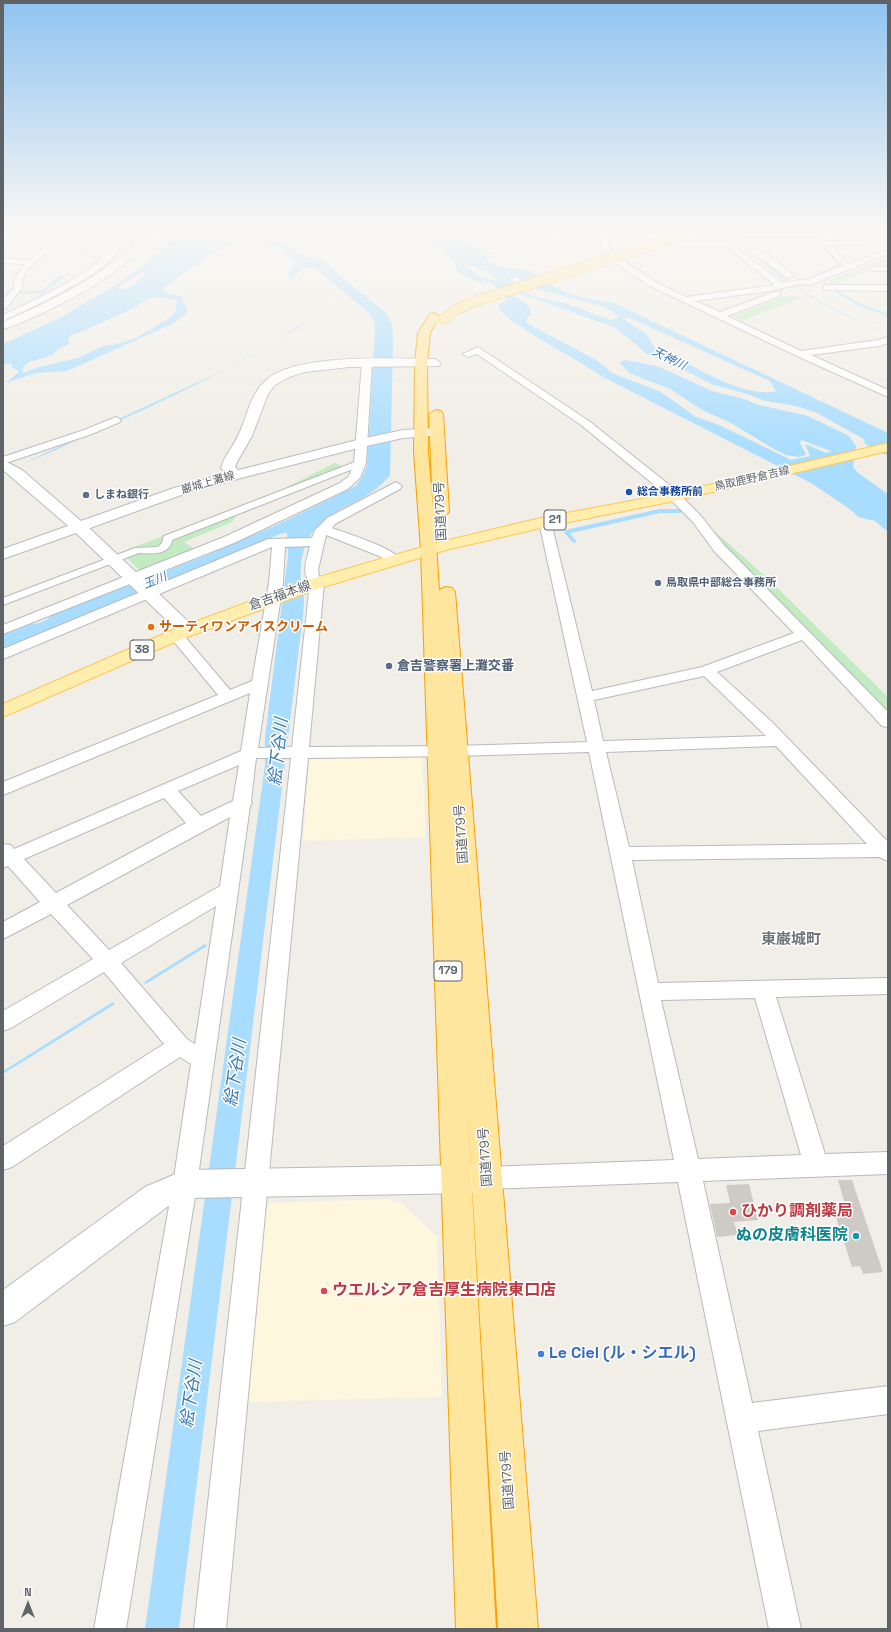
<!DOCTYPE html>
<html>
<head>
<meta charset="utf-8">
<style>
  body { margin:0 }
  #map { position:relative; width:891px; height:1632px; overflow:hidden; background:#f1eee7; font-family:"Space Grotesk",sans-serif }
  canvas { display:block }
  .frame { position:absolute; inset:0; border:4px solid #5e6368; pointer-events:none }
  .north { position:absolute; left:8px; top:1584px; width:40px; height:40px; -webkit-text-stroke:3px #fff; paint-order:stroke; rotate:0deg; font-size:11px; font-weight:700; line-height:16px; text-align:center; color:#5e6368 }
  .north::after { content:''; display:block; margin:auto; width:14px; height:18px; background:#5e6368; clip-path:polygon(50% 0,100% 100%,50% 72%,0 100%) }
</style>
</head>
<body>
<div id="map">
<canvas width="891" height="1632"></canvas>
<div class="frame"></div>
<div class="north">N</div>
</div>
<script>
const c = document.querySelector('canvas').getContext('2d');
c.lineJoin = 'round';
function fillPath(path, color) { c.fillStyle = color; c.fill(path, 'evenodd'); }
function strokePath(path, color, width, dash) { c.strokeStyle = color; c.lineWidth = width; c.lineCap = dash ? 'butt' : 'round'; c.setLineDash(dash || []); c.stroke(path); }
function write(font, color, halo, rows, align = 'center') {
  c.font = font + ' "Space Grotesk","Noto Sans JP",sans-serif'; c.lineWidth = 3; c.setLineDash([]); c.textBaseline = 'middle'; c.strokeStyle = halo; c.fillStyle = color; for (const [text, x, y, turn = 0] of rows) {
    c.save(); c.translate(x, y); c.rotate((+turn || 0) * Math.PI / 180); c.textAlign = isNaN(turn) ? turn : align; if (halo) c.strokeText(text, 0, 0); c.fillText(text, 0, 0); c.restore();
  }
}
const commercial = new Path2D(`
  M415,754L422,758L426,837L303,841L309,764L311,760L317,756Z
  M388,1199L401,1203L437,1237L442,1397L244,1402L266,1208L271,1203Z`);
const green = new Path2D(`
  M888,258V262L834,285L828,281Z
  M788,295L801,298L742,321L733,316Z
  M335,463L350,470L236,516L232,522L184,542L197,551L141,572L121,552L269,496Z
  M705,523L764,575L888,697V719L772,600Z`);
const water = new Path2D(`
  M108,225H111L53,288L42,296L3,316L45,293L69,270Z
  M173,225H198L193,232L195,236L215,225H265L259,236L290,247L295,251L311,258L324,260L343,278L386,313L392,324L393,343L390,475C372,498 349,502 327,518C307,532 299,555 301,580C301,586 303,592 304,598C304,617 300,637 298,656L179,1629H145L265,765V737L288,556L287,533L280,534L3,650V635L31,624C37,624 48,621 52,615L205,556L279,524L356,486L361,479L367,466L375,329V324L369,313L317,270C304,264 298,272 291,281L288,273L296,263L287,257L281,249L269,246L270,244C241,224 187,272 164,288L165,293L183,297V301L188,310L186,314L174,323L67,371L37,373L5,383L19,372L12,367L11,363L3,365V344L60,318L115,285L144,266L180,232L169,231ZM141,273H145V276C136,282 128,291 118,289L119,286ZM158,297L177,300L176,309L172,316L136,338L117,344L103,346L78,358L35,368L24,373L22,371L24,366L29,362L53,355L58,349L69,344L68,338L70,336C81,332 143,306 147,299Z
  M395,225H440L468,240L465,242L478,249L495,254H484C493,274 518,265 532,272C542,277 550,286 561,290C576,297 595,301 612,302L888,433V456L865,444L864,439L815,412L796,406L765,401L747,394L711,384L669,362L647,354L616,328L518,293L514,295L530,307L531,315L526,320L527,323L598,361L612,373L661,392L696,417L719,425L791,460L810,456L805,444L826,453L831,451L801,440L800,443L806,454L805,455L799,457L786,455L774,449L729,422L702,410L670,389L629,373L619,362L625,360L657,366L712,391L744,399L759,405L808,416L849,436L856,446L853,467L858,473L888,494V532L875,521L858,517L851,510L811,483L601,376C584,362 502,322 498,306L507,299L493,284L481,280L487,285H485L460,274L456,269L455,262L433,244ZM462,263L489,272L499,282L481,277ZM517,277L529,287L605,307L617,315L619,318L611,320L565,303L535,297L522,290L510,279ZM627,317L761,377L770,381L776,391C750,398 706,374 683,361C675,357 665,355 658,350C651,346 651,338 645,333C639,329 631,325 625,320L624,318Z
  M712,225L757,256L791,283L823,303L888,335L822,304L778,276L750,251L709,227Z
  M331,302H332C247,367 146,408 49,453L22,464L224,370L296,329Z
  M205,944L207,946L146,984L144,982Z
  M113,1002L115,1004L3,1074V1071Z`);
const streamFar1 = new Path2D(`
  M542,225L567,240
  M825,248L840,265L829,270
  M814,276L826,271
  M823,281L830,286
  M834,290L858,304L888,315
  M8,293L42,292L61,276`);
const stream = new Path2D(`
  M574,541L566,532L660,511H680`);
const building = new Path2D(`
  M838,1180H852L883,1272L863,1274L860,1266L852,1267L832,1205H845Z
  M749,1184L758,1220L734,1222L738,1235L717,1237L710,1204L730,1203L726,1185Z`);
const pedestrian = new Path2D(`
  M360,460L364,463L363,465L172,540C170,555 151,554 139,553L3,605V598L135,548L158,547L162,543L164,536Z`);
const minor = new Path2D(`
  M72,225H79L72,234L43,255L27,270L23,278L22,288L6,308L3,309V300L14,288L15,278L24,264L3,263V259L28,260L58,238Z
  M549,225H557V233H551Z
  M605,225H613L612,228L665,229L675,225H685L666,233L611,232L609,243L611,249L620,258L656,282L686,297L775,285L726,246L666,245L662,243L666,241L719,242L695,225H704L712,230L783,283L800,280H806L842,266L815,237H740L763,251L795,276L788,278L732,239L720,225H727L734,233H811L805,226L812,225L826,241H865L866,243L862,245H830L845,261L849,264L888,249V254L810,285L800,284L770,291L695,301L720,312L774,292H780V296L727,316L801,351L878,340L888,337V343L879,346L811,355L888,390V397L797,356L650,286L614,262L604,252L601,243Z
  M137,232L141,234L140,236L129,242L103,267L80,282L43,302L3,321V315C31,302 60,288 86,271C102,261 120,236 137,232Z
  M871,267H888V271H871Z
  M827,285H888V291L824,290V286Z
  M478,347L589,421L672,487L701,516L724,545L888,712V727L882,726L802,640L717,672L773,723L888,842V861L879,857L632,860L658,983L888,978V994L776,997L825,1154L888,1152V1174L703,1181L752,1403L888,1386V1414L758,1431L801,1629H769L678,1182L487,1189L478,1186L475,1178L478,1170L487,1167L674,1160L589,752L456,756L308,758L226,1629H194L291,758H256L251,801L252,803L250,806L197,1184L126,1629H94L173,1184L191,1064L180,1057L12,1167L3,1170V1146L164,1044L104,972L11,1028L3,1031V1011L93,959L51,914L3,939V922L40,902L8,866L3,868V844L11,845L14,849L241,751L250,693L3,795V782L218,695L171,638L169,635L171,632H181L230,690L252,681L269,583L272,547L8,657L3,659V649L268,539L312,538L315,530L327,518L396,482L402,486L400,489L335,524L332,528C348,534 392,547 401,560L399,563H389L379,556L326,535L318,570L319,576L324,583L309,747L456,746L587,742L539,522L545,518L551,522L592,691L702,667L794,633L714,551L693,522L664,493L581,425L477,354L468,357L463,354ZM310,546C307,559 301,572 310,583L292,747L258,748L283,583L285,547ZM704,676L766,736L603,741L594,700ZM776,746L867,844L629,847L606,752ZM239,765L233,801L201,816L178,791ZM164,798L186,823L56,893L24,859ZM230,817L220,886L109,950L67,905ZM216,906L195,1044L187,1039L121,963ZM755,998L801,1155L698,1159L661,1000Z
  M367,360L372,363L366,463L360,478L348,489L234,543L3,634V625L224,537L340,483L349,476L354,463L362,363Z
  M116,417L121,420L120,422L92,434L3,464V457L84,430Z`);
const tertiary = new Path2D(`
  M435,359L441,363L439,366L349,367L305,372L289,377L275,385L268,394L252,436L236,464L235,467L243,475L241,478H231L221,468C224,456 233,447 238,436C247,418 249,398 263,383C291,352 394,359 435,359Z
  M79,522L85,524L193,626L196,630L193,634L187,635L181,634L76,533L3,559V549Z
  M472,1165L483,1169L487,1179L483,1189L472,1193L187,1198L167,1207L15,1322L3,1326V1290L145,1187L185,1170Z`);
const secondary = new Path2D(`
  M153,225H162C132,267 85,293 40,314C28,319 16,326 3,329V322C58,298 113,272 153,225Z
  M436,428L441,429L443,432L441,435L403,438L362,447L241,478L184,494L79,532L73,530L3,470V460L22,470L81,521L174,488L231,472L361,439L403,430Z`);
const primary = new Path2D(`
  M888,443V451L674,501L545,527L446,550L317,589L182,639L3,717V704L170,631L305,581L436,543L545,517L674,493Z`);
const trunk = new Path2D(`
  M434,313L439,316L430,333L427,363L428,452L433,509L429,414L436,410L441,411L443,414L449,512L446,515H436L434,512L439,590L446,587L452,588L455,592L538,1629H498L467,1098L496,1629H456L421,550L414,452L415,363L418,333L430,314Z`);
const trunkBridge = new Path2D(`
  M441,321L455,310L476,301L653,245L704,225`);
const markers = [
  [629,492,4,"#1a4fb4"],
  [86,495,4,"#5c6f8a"],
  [658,583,4,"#5c6f8a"],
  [151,627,4,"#e8710a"],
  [389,666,4,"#5c6f8a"],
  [733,1212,4,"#e0444e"],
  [856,1236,4,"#0f9aa8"],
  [324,1291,4,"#e0444e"],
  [541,1354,4,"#3f7fe0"]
];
const farStreetnames = [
  ["鳥取鹿野倉吉線",752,479,-13],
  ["巌城上灘線",208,483,-16]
];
const farTransitnames = [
  ["総合事務所前",637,492]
];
const farServicenames = [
  ["しまね銀行",94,495],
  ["鳥取県中部総合事務所",666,583]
];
const farWaternames = [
  ["天神川",669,359,27],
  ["玉川",155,581,-22]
];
const shields = [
  [555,520,22],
  [142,650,24],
  [448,971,28]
];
const shieldNames = [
  ["21",555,520],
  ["38",142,650],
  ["179",448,971]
];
const streetNames = [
  ["国道179号",441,511,-93],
  ["倉吉福本線",280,596,-19],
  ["国道179号",462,834,-94],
  ["国道179号",486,1157,-94],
  ["国道179号",508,1480,-94]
];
const foodNames = [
  ["サーティワンアイスクリーム",159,627]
];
const serviceNames = [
  ["倉吉警察署上灘交番",397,666]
];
const quarterNames = [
  ["東巌城町",791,940]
];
const nearHealthnames = [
  ["ひかり調剤薬局",741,1212],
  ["ウエルシア倉吉厚生病院東口店",332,1291]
];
const nearCulturenames = [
  ["ぬの皮膚科医院",848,1236]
];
const nearShopnames = [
  ["Le Ciel (ル・シエル)",549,1354]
];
const nearWaternames = [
  ["絵下谷川",279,752,-84],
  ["絵下谷川",236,1073,-82],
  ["絵下谷川",192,1394,-82]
];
fillPath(commercial, '#fff6de');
fillPath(green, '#c3eac1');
fillPath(water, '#a9ddff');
strokePath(streamFar1, '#a9ddff', 2.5);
strokePath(stream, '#a9ddff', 4);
fillPath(building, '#cecbc5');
strokePath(pedestrian, '#b7babe', 2);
strokePath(minor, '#b7babe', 2);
strokePath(tertiary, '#b7babe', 2);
strokePath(secondary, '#b8bcc1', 2);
strokePath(primary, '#fdc754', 2);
strokePath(trunk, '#f8a000', 2);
fillPath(pedestrian, '#fff');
fillPath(minor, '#fff');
fillPath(tertiary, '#fff');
fillPath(secondary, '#fff');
fillPath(primary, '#ffeeae');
fillPath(trunk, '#ffe69f');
strokePath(trunkBridge, '#f8a000', 11, []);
strokePath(trunkBridge, '#ffe69f', 10);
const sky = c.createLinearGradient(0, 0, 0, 454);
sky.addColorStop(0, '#8fc4f1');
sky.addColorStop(0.5, '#f9f7f4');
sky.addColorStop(1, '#f9f7f400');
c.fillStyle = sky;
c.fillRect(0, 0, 891, 454);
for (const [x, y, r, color] of markers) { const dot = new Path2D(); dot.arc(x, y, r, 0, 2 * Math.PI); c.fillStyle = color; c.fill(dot); strokePath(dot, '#fff', 1.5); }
write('11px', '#5e6368', '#fff', farStreetnames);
write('bold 11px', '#164399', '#fff', farTransitnames, 'left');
write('bold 11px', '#4e5e75', '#fff', farServicenames, 'left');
write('italic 12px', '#3979b2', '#fff', farWaternames);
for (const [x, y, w] of shields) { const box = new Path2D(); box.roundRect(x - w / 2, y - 10, w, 20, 3); c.fillStyle = '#fff'; c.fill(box); strokePath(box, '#5e6368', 1); }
write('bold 12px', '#5e6368', null, shieldNames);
write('13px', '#5e6368', '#fff', streetNames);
write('bold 13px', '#c56008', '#fff', foodNames, 'left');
write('bold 13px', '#4e5e75', '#fff', serviceNames, 'left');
write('bold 15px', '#6f757a', '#fff', quarterNames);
write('bold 16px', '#be3a42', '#fff', nearHealthnames, 'left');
write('bold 16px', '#0d838f', '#fff', nearCulturenames, 'right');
write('bold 16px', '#366cbe', '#fff', nearShopnames, 'left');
write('italic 17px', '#3979b2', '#fff', nearWaternames);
</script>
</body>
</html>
